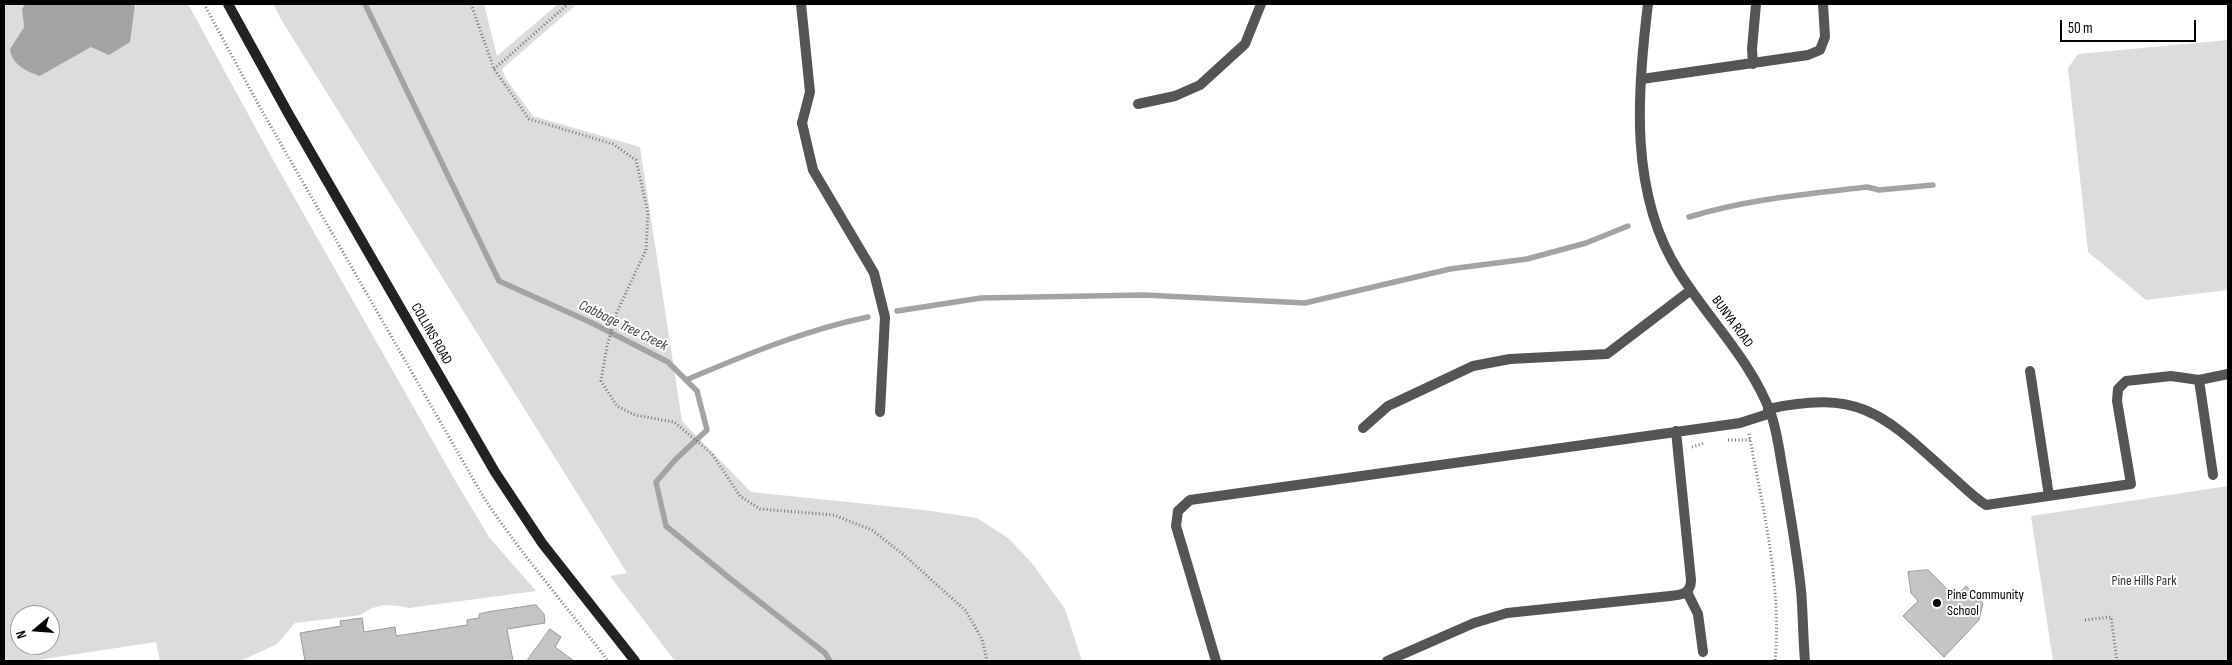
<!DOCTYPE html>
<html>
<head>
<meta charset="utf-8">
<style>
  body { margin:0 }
  #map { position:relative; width:2232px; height:665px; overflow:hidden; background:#fff; font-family:"Sofia Sans Condensed",sans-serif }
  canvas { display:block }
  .frame { position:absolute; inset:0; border:5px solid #000; pointer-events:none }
  .north { position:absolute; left:10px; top:605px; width:50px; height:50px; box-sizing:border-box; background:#fff; border:1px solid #999; border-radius:50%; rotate:252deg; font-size:14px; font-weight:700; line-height:20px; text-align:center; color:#000 }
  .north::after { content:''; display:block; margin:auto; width:18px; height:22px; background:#000; clip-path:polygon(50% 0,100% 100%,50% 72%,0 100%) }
  .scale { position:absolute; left:2060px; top:20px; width:136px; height:22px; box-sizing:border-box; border:2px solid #000; border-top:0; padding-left:6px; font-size:15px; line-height:18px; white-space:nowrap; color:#000; -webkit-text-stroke:4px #fff; paint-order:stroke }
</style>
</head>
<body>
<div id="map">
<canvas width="2232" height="665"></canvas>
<div class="frame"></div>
<div class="north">N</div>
<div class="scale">50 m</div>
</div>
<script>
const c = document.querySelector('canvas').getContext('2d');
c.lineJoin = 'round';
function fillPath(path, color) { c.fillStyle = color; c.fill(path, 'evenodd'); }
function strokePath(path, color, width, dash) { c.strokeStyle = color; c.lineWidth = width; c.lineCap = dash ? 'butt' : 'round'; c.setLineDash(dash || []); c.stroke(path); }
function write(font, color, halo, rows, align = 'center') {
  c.font = font + ' "Sofia Sans Condensed",sans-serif'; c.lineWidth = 4; c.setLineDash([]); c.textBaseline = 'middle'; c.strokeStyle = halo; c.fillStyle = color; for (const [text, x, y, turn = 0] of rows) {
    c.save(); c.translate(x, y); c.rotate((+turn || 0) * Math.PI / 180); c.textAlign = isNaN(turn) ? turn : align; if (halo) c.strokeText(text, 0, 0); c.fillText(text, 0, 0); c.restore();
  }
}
const green = new Path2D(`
  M4,4H25L22,9L24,27L10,49L40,76L91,47L136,6L135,4H188L277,167L456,482L489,537L536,591L409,608C392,604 375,603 361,615L295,623L277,644L240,661H160L156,642L31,661H4ZM20,615H50V645H20Z
  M273,4H484L497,56L558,4H577L502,69L506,79L533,116L640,147L682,421L751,492L925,510L977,518L1008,538L1032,563L1065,609L1082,661H675L610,576L627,573L282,21Z
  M2228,40V290L2146,300L2088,252L2068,68L2078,54Z
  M2228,486V661H2053L2031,516Z`);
const water = new Path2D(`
  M25,4H135L130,42L109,55L91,47L40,76C26,71 12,65 10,49L24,27L22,9Z`);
const stream = new Path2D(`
  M365,4L499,281L592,323L668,362L697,391L707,430L676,459L656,482L666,526L733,581L825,653L830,661
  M1689,217C1747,199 1807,194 1867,187L1879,190L1933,185
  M897,311L981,298L1144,295L1305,303L1450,269L1527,259L1586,243L1628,226
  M686,380C745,355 805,330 868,317`);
const building = new Path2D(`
  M1928,570L1955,597L1966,586L1983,603L1979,620L1944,657L1903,616L1918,601L1911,593L1908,572Z
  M536,605L544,614L545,623L507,629L513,661H305L300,633L341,626L340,621L362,618L364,632L395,627L396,636L467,625V620L479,618V614L487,612Z
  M550,629L561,637L555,647L574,661H527Z`);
const path = new Path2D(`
  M204,4L258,104L484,498C522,555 567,607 608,661
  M471,4L494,69L529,119L613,144L636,160L648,213L646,250L617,312L607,346L601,381L617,406L635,415L674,422L712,454L740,496L760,509L834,515L872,530L904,555L966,611L982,639L987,661
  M494,69L568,4
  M1749,434C1763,508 1782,586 1775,661
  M1728,440H1750
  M1692,447L1705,443
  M2085,620L2111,617L2117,661`);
const service = new Path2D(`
  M802,123L813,170L874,273L885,317L880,412
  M2030,371L2049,496
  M2199,380L2213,475
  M1768,409C1861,389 1884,415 1948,473C1961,484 1972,496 1986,505L2131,484L2117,401L2118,389L2126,381L2171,376L2199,380L2228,374
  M1687,592L1698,614L1703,652`);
const minor = new Path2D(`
  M801,4L810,92L802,123
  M1753,64L1752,49L1756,4
  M1642,79L1808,55L1820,50L1825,37L1823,4
  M1138,104L1175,96L1200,85L1245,44L1261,4
  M1363,428L1388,406L1473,366L1510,359L1607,354L1691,290
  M1216,661L1176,526L1178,511L1190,500L1740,423L1771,413
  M1387,661L1474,623L1507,613L1670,596C1681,595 1691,594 1691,580L1676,431`);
const tertiary = new Path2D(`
  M1648,4C1637,92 1629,194 1679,272C1709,320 1751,360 1771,414C1778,434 1780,457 1784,477C1790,514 1797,552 1801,590C1803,613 1803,637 1805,661`);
const secondary = new Path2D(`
  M228,4L288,113L495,472L542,543L635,661`);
const markers = [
  [1937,603,5,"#000"]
];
const streetNames = [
  ["BUNYA ROAD",1732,322,54],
  ["COLLINS ROAD",431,334,60]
];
const parkNames = [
  ["Pine Hills Park",2144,581]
];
const poiNames = [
  ["Pine Community",1947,595],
  ["School",1947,611]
];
const waterNames = [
  ["Cabbage Tree Creek",623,326,26]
];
fillPath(green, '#dcdcdc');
fillPath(water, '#a3a3a3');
strokePath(stream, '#a3a3a3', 5.5);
fillPath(building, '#c4c4c4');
strokePath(building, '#999', 1);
strokePath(path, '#777', 3, [1, 2.5]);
strokePath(service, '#555', 10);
strokePath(minor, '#555', 10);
strokePath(tertiary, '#555', 10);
strokePath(secondary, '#222', 10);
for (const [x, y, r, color] of markers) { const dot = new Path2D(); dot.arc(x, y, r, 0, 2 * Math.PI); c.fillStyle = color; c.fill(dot); strokePath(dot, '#fff', 2); }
write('14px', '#000', '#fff', streetNames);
write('14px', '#333', '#fff', parkNames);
write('14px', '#000', '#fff', poiNames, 'left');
write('italic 15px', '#444', '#fff', waterNames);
</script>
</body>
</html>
